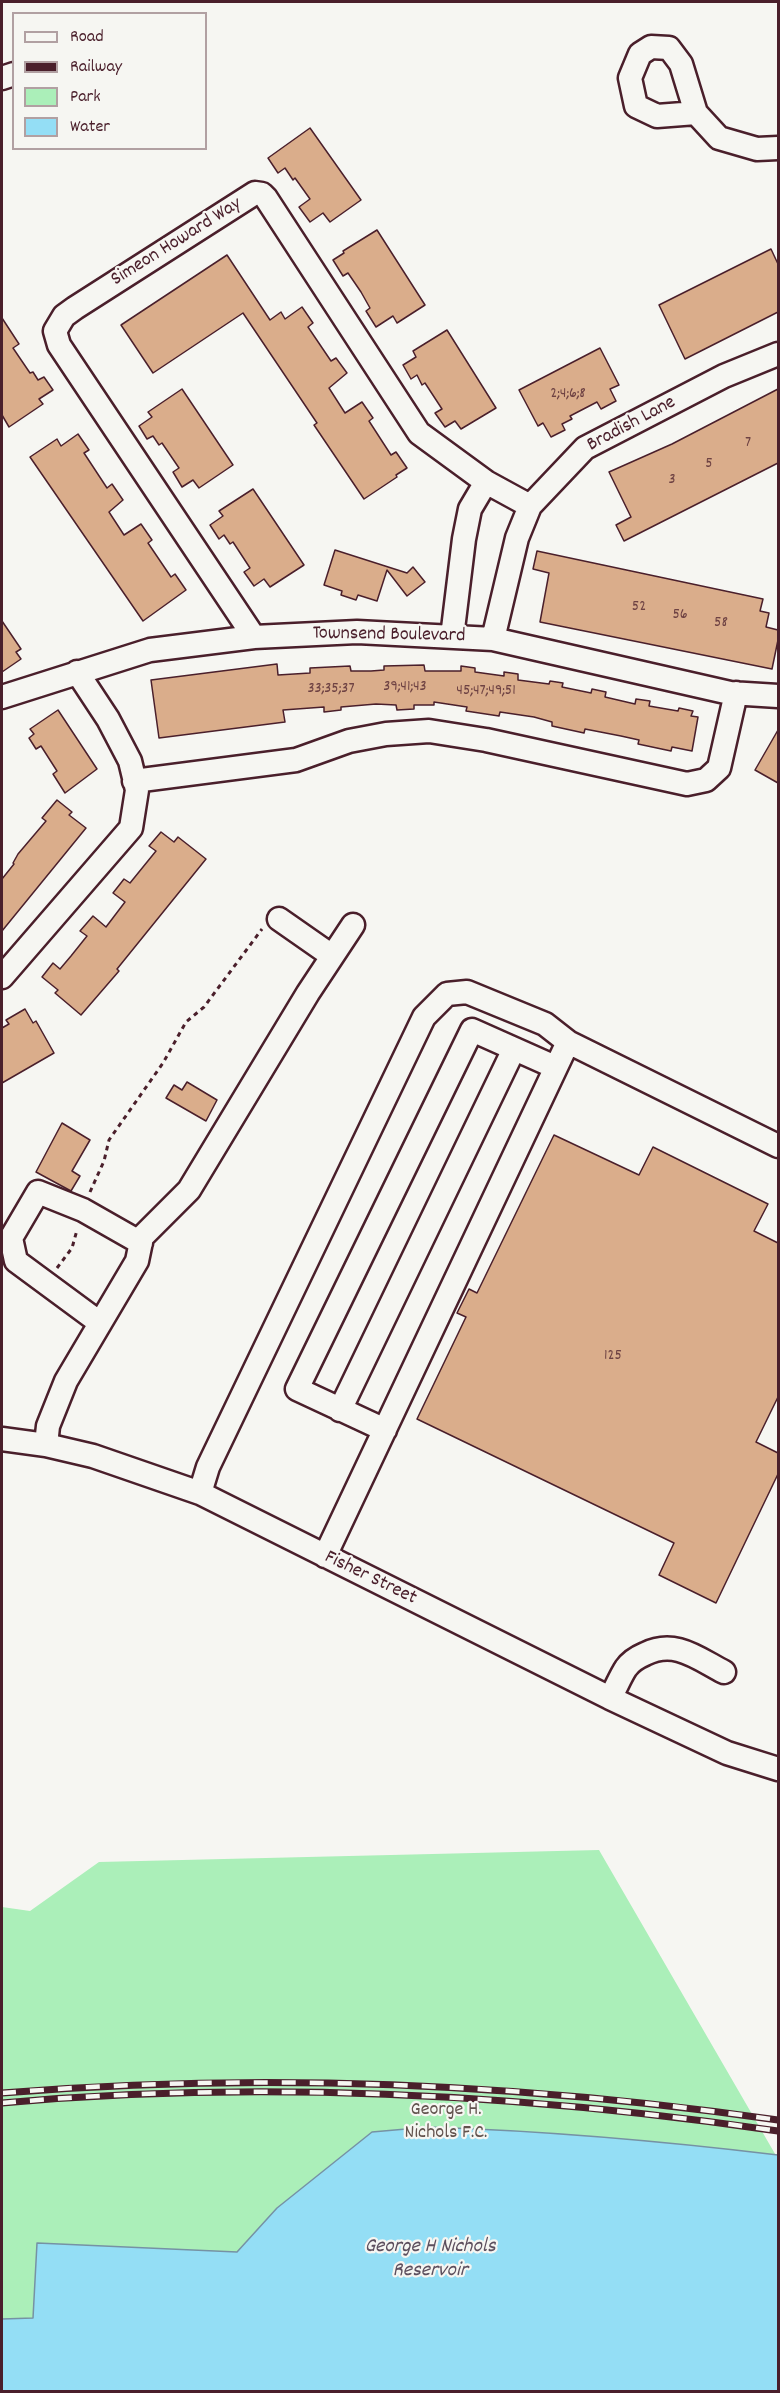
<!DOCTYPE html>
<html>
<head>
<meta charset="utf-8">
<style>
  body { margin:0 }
  #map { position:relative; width:780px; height:2393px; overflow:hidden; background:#f6f6f2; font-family:Dekko,sans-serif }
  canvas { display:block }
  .frame { position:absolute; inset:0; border:3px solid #4a1f2b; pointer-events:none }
  .legend { position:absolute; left:12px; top:12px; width:195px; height:138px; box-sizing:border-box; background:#f6f6f2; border:2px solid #b1a0a2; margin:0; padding:8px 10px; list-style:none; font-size:18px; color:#4a1f2b }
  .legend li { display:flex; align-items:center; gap:12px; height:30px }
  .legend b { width:30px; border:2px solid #b1a0a2 }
</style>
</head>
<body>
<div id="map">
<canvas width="780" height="2393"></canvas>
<div class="frame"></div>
<ul class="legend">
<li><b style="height:8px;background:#f6f6f2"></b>Road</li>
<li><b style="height:8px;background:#4a1f2b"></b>Railway</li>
<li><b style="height:16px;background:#abefb9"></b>Park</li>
<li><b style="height:16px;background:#94def5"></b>Water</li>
</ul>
</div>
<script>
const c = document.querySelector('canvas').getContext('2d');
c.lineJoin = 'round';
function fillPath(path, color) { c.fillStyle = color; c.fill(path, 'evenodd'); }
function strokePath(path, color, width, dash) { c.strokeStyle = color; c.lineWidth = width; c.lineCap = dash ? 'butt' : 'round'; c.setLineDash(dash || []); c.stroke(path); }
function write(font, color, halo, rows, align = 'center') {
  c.font = font + ' Dekko,sans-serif'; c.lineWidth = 4.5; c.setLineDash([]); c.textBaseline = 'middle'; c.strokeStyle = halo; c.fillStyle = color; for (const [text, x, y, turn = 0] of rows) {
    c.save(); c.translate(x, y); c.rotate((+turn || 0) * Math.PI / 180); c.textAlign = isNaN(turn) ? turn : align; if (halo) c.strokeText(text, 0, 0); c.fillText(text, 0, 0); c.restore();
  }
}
const green = new Path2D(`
  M599,1850L778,2159V2391H2V1907L30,1911L99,1862Z`);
const water = new Path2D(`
  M429,2127C546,2131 662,2141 778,2155V2391H2V2319L33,2318L37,2243L237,2252L277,2208L372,2132Z`);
const building = new Path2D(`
  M310,128L361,200L330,222L323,213L310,222L299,207L310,199L295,178L293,180L285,168L278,173L268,158Z
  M377,230L425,305L397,323L393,316L376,327L366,311L370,308L361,292L348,273L343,276L333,260L344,253L343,251Z
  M771,249L778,264V312L685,359L659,305Z
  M227,255L270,320L281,312L285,319L302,307L313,323L308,327L331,361L336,358L347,373L329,388L345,413L362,402L373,418L369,421L391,455L396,452L407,468L396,475L397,477L364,499L314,425L317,423L243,313L153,373L121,325Z
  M2,318L19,344L13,348L30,373L33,372L38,380L44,377L53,390L39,399L43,404L9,427L2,415Z
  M447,330L496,408L461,429L455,421L445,427L435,413L442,409L425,383L422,385L417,375L411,379L403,365L416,357L413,351Z
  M600,348L619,385L610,389L616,401L601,409L597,402L570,416L572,419L562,424L565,430L551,437L543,423L538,426L519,390Z
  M182,389L233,465L199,488L193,480L182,487L173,472L179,468L162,443L159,445L153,436L147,439L139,426L152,417L148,412Z
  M778,389V463L624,541L616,525L631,517L609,472L672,444Z
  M78,434L89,450L84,453L107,488L112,484L123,500L109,512L124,535L141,524L152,540L148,543L171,577L175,574L186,590L143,621L30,457L57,439L61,446Z
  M253,489L304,565L270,587L264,579L254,586L244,572L250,568L233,542L230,544L224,535L219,539L210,525L223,516L219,511Z
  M335,550L407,573L413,567L425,582L407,596L387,570L377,601L358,595L356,600L341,595L342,591L324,585Z
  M537,551L763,599L760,611L769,613L766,627L778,630V640L772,669L540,622L549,573L533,569Z
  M2,621L21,649L16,652L21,659L2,672Z
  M277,664L278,675L310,673V668L350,666L351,671H371L384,670V666L424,665L425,671H461V666L475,668V672L504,676V672L518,674V680L549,684L550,681L563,683L562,687L591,693L592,689L606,692L605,697L635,704L636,699L650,701L649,706L678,711L679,708L693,711L691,716L698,717L692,751L672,747L671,751L638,744L639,740L621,736L585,729L584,733L552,726V722L534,717L500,712L499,716L466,711L467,707L434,702V705H414V709L397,710L396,705L376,704L341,707V710L324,712V707L283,710L285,722L159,738L151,680Z
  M58,710L97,769L65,793L53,774L57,771L41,746L36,749L29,738L34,734L30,729Z
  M778,730V783L755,770Z
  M57,800L72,812L69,815L86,828L2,931V879L14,864L13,863L18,854L46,821L42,818Z
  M161,832L174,842L178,837L206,859L117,969L119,971L81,1015L55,993L58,990L42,977L53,963L60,969L71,956L87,936L80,931L93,916L106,927L125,902L113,893L124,879L130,883L156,851L149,846Z
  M25,1009L33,1023L36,1021L54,1053L2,1083V1028L9,1024L6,1020Z
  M187,1082L217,1100L206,1121L166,1098L174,1085L182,1090Z
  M62,1123L90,1140L72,1171L80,1176L71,1191L36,1172Z
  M554,1135L639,1175L653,1147L768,1204L754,1231L778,1243V1397L756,1442L778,1453V1474L716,1603L659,1575L674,1543L417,1419L466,1317L457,1313L469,1289L477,1293Z`);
const path = new Path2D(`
  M90,1192L104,1161L109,1140L163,1063L186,1022L204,1007L262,929
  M57,1268L72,1248L77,1230`);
const minor = new Path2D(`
  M2,78L14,74
  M696,113L657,116L636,106L630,78L640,54L651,47L669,48L681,64L696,113L719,138L757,149L778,148
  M254,637L59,345L55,331L64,316L75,308L255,193L262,194L266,198L419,433L486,482L530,506
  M452,637L464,539L470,509L486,482
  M493,639L517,538L530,506L585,448L724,376L778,354
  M2,697L150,650L254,637L357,632L493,639L730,693L778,696
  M134,781L296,760L349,741L386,734L429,731L486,740L687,784L706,780L719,768L736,693
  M279,919L332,956
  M2,977L131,828L137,790L130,761L108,719L77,672
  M568,1042L778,1146
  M100,1323L16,1261L11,1238L38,1192L83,1210L141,1243
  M340,1410L514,1049
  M385,1430L297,1389L472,1030L555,1067
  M2,1439L46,1445L93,1456L200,1493L610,1698L727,1753L778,1769
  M46,1445L48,1426L66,1381L137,1261L142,1237L189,1190L308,993L353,925
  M200,1493L208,1467L424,1017L447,994L467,992L545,1024L568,1042L325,1556
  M610,1698C616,1688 620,1677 626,1668C631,1661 638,1657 645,1654C675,1639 697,1658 724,1672`);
const rail = new Path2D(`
  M2,2093C260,2072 521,2083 778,2120
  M2,2103C259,2080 523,2094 778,2131`);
const numberNames = [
  ["2;4;6;8",568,395],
  ["7",748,444],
  ["5",709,465],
  ["3",672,481],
  ["52",639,608],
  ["56",680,616],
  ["58",721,624],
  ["39;41;43",405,688],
  ["33;35;37",331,690],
  ["45;47;49;51",486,692],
  ["125",613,1357]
];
const streetNames = [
  ["Simeon Howard Way",177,243,-32],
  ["Bradish Lane",632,425,-28],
  ["Townsend Boulevard",389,636,1],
  ["Fisher Street",370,1579,26]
];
const parkNames = [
  ["George H.",446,2111],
  ["Nichols F.C.",446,2134]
];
const waterNames = [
  ["George H Nichols",430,2248],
  ["Reservoir",430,2272]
];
fillPath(green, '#abefb9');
fillPath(water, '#94def5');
strokePath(water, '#7692a4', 1.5);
fillPath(building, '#daad8b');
strokePath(building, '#4a1f2b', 1.5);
strokePath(minor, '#4a1f2b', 27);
strokePath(path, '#4a1f2b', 3, [4.5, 4.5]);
strokePath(minor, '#f6f6f2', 22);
strokePath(rail, '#4a1f2b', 7);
strokePath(rail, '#f6f6f2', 4.5, [14]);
write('16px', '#6e4243', null, numberNames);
write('20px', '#4a1f2b', '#f6f6f2', streetNames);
write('20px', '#62534e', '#f6f6f2', parkNames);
write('italic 21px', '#5c4f5e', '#f6f6f2', waterNames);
</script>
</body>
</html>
